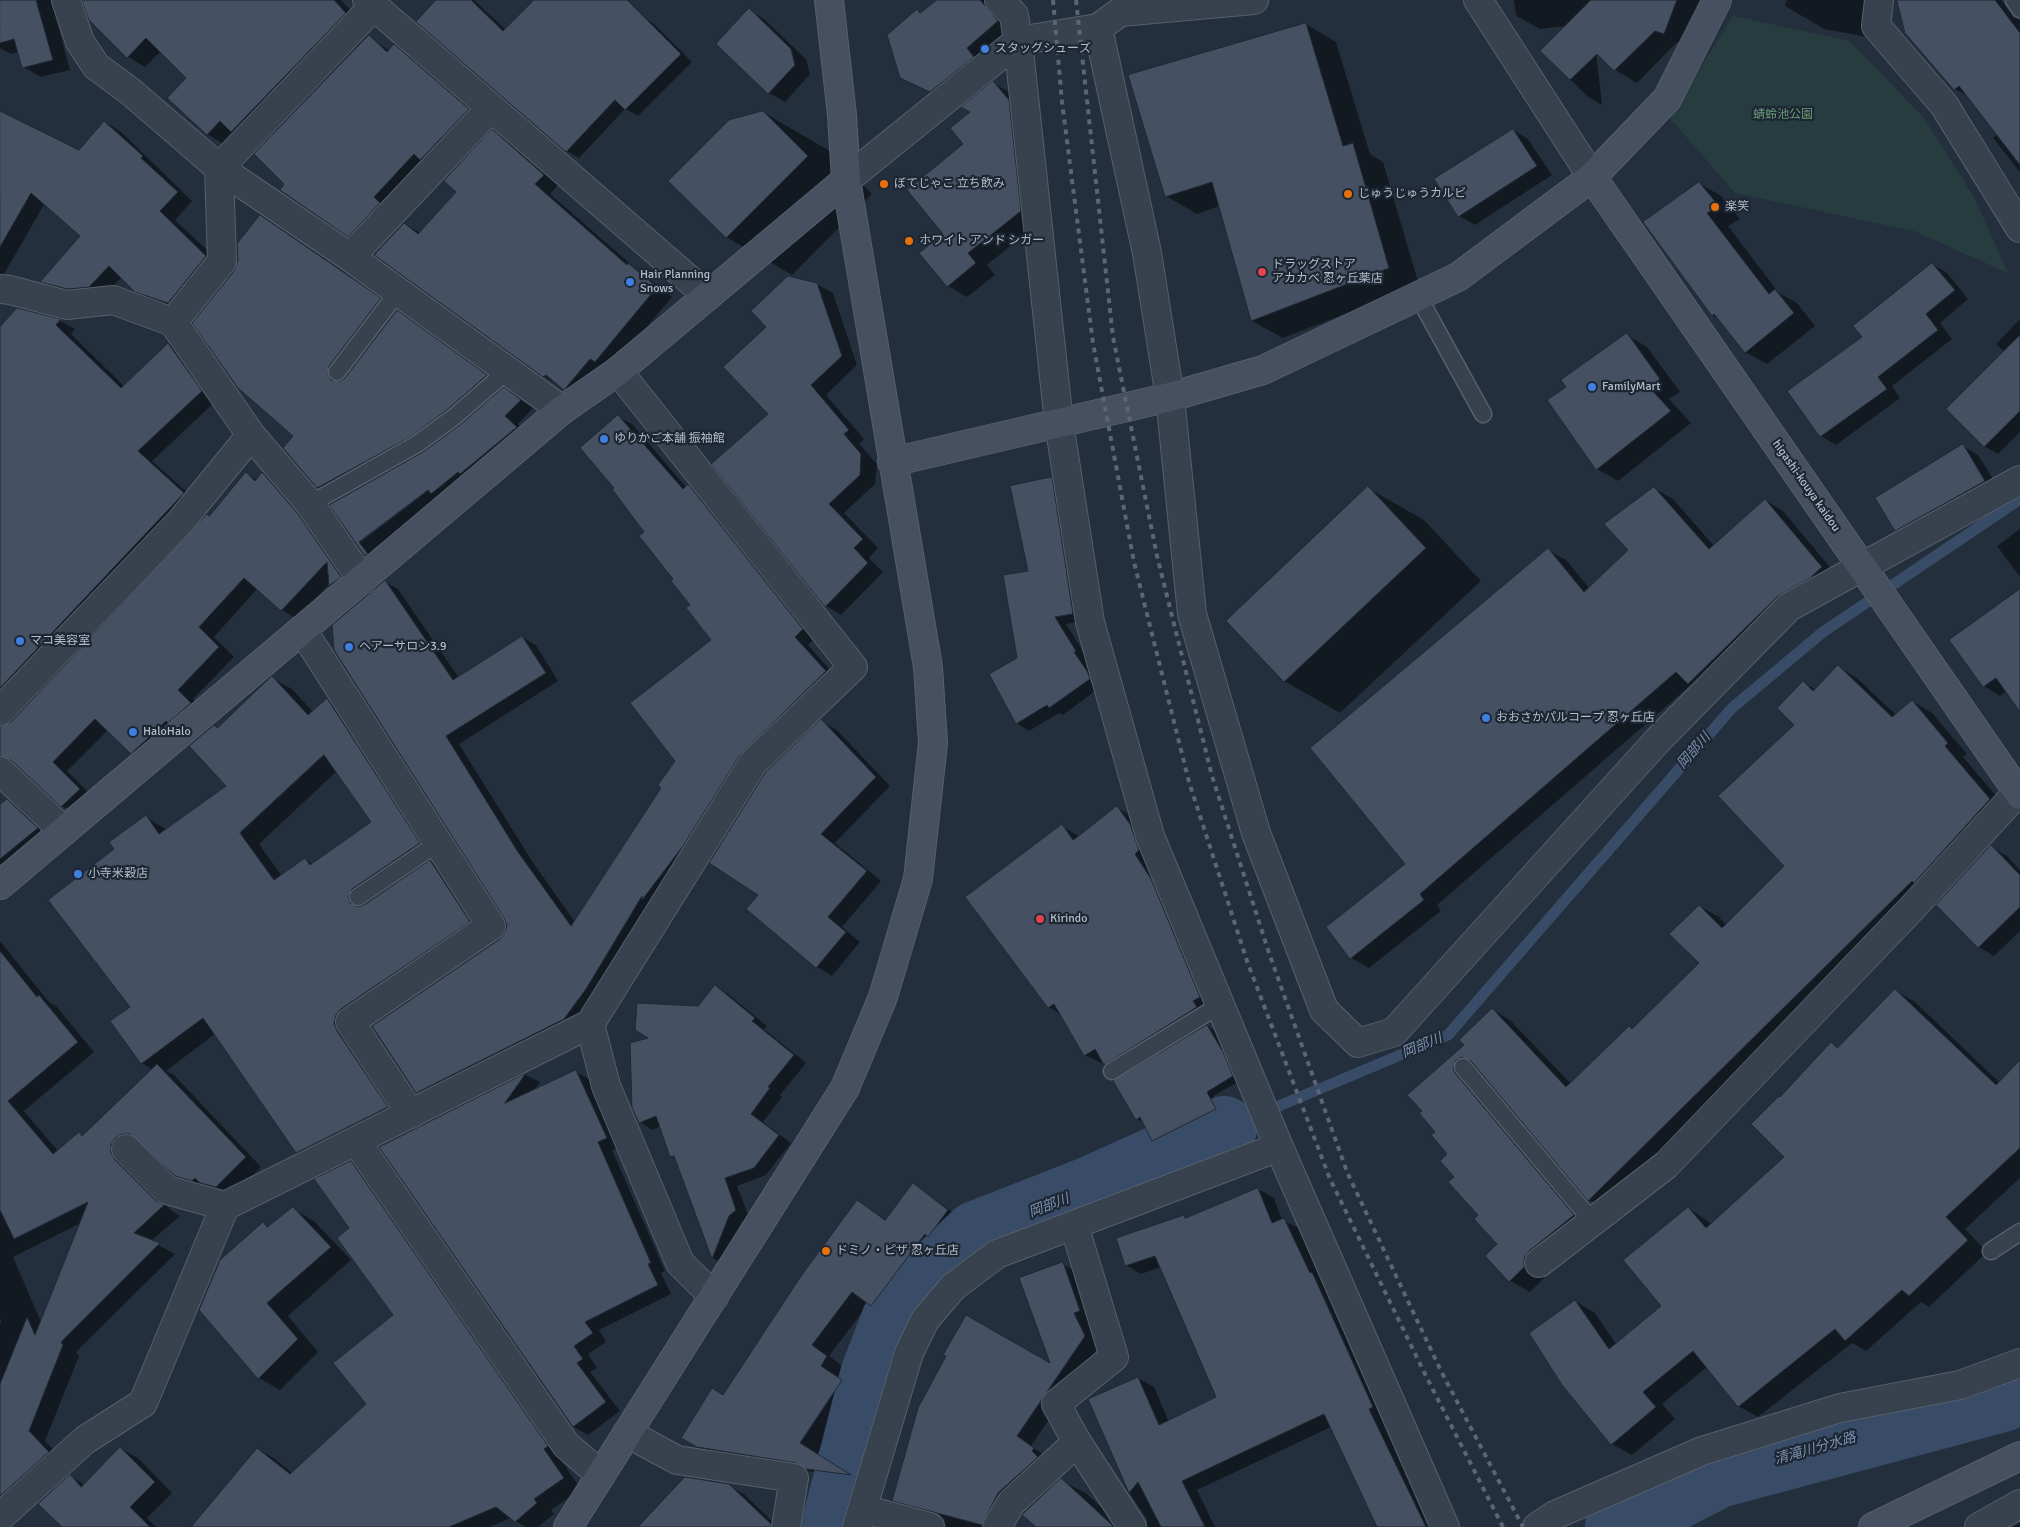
<!DOCTYPE html>
<html>
<head>
<meta charset="utf-8">
<style>
  body { margin:0 }
  canvas { display:block; background:#242f3e }
</style>
</head>
<body>
<canvas width="2020" height="1527"></canvas>
<script>
const c = document.querySelector('canvas').getContext('2d');
c.lineJoin = 'round';
function fillPath(path, color) { c.fillStyle = color; c.fill(path, 'evenodd'); }
function strokePath(path, color, width, dash) { c.strokeStyle = color; c.lineWidth = width; c.lineCap = dash ? 'butt' : 'round'; c.setLineDash(dash || []); c.stroke(path); }
function write(font, color, halo, rows, align = 'center') {
  c.font = font + ' Signika,"Noto Sans JP",sans-serif'; c.lineWidth = 4.5; c.setLineDash([]); c.textBaseline = 'middle'; c.strokeStyle = halo; c.fillStyle = color; for (const [text, x, y, turn = 0] of rows) {
    c.save(); c.translate(x, y); c.rotate((+turn || 0) * Math.PI / 180); c.textAlign = isNaN(turn) ? turn : align; if (halo) c.strokeText(text, 0, 0); c.fillText(text, 0, 0); c.restore();
  }
}
const green = new Path2D(`
  M1733,16L1850,41L1924,118L1974,197L2008,273L1914,231L1735,193L1669,117Z`);
const shadow = new Path2D(`
  M0,0H51L70,70L41,77L23,67L19,52L11,54L0,48Z
  M83,0H341L363,24L225,145L207,134L188,78L161,51L145,67L128,57Z
  M438,0H474L506,30L536,0H625L641,16L653,23L692,62L638,116L625,109L579,158L567,151Z
  M938,0H987L1013,31L946,100L918,86L917,11L922,14Z
  M1514,0H1704L1686,46L1677,42L1637,83L1615,70L1596,51L1602,105L1588,97L1542,51L1567,26L1540,29L1516,16Z
  M1787,0H1891L1868,30L1867,37L1824,29L1785,6Z
  M1899,0H2001L2014,18L2020,20V172L1993,138L1998,134L1969,97L1955,89Z
  M749,10L764,19L806,59L810,74L785,102L769,93Z
  M1306,24L1336,42L1370,154L1383,162L1419,285L1283,338L1252,321L1220,206L1197,214L1166,196Z
  M369,37L390,51L395,46L409,55L483,118L363,244L348,236Z
  M993,83L1013,94L1040,222L987,265L995,275L967,297L948,286L945,234L971,112Z
  M763,112L828,150L872,194L792,275L726,237Z
  M0,117L79,152L105,122L120,131L192,201L175,220L221,263L184,311L152,300L136,291L122,277L105,295L84,297L56,290L42,281L82,236L45,203L0,281Z
  M1513,130L1528,139L1552,175L1475,225L1459,216Z
  M492,131L508,140L559,184L550,194L635,268L672,297L611,370L580,398L544,376L404,224L421,233L458,192Z
  M1699,183L1721,196L1740,219L1728,226L1779,293L1797,303L1815,326L1767,364L1745,352L1720,319L1712,315Z
  M260,216L394,307L343,374L342,382L397,312L500,384L332,496L318,487L284,448L295,436L235,271Z
  M1932,264L1947,273L1968,299L1940,323L1952,339L1892,386L1900,398L1836,445L1821,436L1789,391L1863,337Z
  M817,284L833,293L857,365L826,395L864,439L859,444L877,464L875,484L844,513L878,548L869,558L883,572L841,615L826,606L769,414Z
  M17,309L60,321L75,329L71,334L124,386L169,344L184,353L216,401L152,461L198,502L0,716V329Z
  M2020,319V432L1998,454L1984,446L2005,352L1996,344Z
  M1627,335L1647,347L1680,392L1669,399L1691,423L1618,481L1597,469L1567,388Z
  M504,389L533,408L518,424L529,436L372,550L379,563L366,555L331,505L424,453L461,426ZM432,485L433,487L361,542V539Z
  M618,417L632,424L686,487L688,486L702,494L816,637L808,645L839,680L753,762L578,1027L431,1100L417,1092L506,933L508,925L385,582L398,589L459,678L522,637L536,645L558,681L459,744L532,861L575,922L663,788L677,761L713,640L646,532L615,488Z
  M1963,446L1978,455L2000,490L1912,539L1896,530Z
  M246,474L257,480L263,474L278,483L355,586L345,594L330,586V583L297,619L282,610L257,589L214,637L234,657L193,699L206,712L147,762L131,753L108,730L67,771L94,798L77,815L62,806L16,764L0,755V725L1,727L12,723L210,517ZM295,508L335,566H332L293,509Z
  M1051,478L1064,486L1085,621L1066,624L1088,659L1102,686L1063,715L1059,713L1029,731L1016,723L1018,659L1029,572Z
  M1368,488L1424,520L1481,581L1340,713L1284,681Z
  M1655,489L1673,499L1714,546L1765,500L1783,511L1839,578L1706,693L1691,685L1437,905L1441,911L1369,968L1351,958L1407,864L1548,550L1566,560L1590,589L1630,550Z
  M2020,529V577L1997,546Z
  M2020,590V709L2007,691L2000,696L1984,686Z
  M1838,667L1857,678L1896,715L1912,701L1932,713L1967,754L1963,757L2009,811L1608,1211L1589,1200L1480,1069L1473,1074L1593,1227L1544,1269V1278L1530,1292L1510,1281L1498,1244L1456,1177L1449,1154L1437,1132L1421,1114L1492,1009L1511,1021L1571,1084L1633,1030L1701,963L1699,906L1719,917L1726,925L1786,866L1796,725L1804,683L1816,690Z
  M272,678L292,689L313,712L327,699L346,710L438,855L429,861L450,873L488,933L361,1020L406,1119L317,1163L297,1152L215,1034L166,1071L174,1075L261,1167L233,1196L211,1188L209,1189L193,1185L176,1175L142,1143H139L131,1171L172,1211L180,1216L151,1241L175,1254L76,1352L79,1356L45,1441L65,1462L0,1527V1323H2L0,1318V941L48,1001L56,1006L94,1052L24,1111L58,1151L79,1134L83,1136L153,1070L142,1063L132,1007L116,850L146,817L167,830L228,786L214,726L218,728ZM337,771L372,822L313,864L305,859L282,876L259,844ZM81,1223L41,1322L13,1257Z
  M821,721L837,730L890,786L835,843L881,881L842,927L860,942L832,976L817,967L760,895Z
  M7,801L24,810L53,838L0,882V806Z
  M1117,808L1135,818L1214,1018L1180,1039L1181,1041L1207,1026L1214,1030L1230,1057L1240,1081L1213,1096L1222,1113L1161,1145L1153,1140L1145,1123L1137,1119L1125,1075L1085,1055L1062,1015L1049,1007L967,898L1062,826L1080,837Z
  M1991,847L2007,856L2020,870V931L1994,956L1979,947Z
  M715,986L728,994L767,1026L764,1029L806,1063L780,1095L782,1097L763,1122L791,1143L766,1175L737,1186L749,1217L741,1223L725,1265L713,1258L676,1159L671,1156L661,1126L652,1130L640,1122L651,1038L698,1007Z
  M1895,990L1915,1002L2000,1083L2020,1062V1178L1965,1229L1987,1252L1929,1307L1921,1302L1866,1351L1852,1343L1758,1417L1738,1406L1707,1367L1662,1404L1675,1419L1632,1455L1612,1444L1575,1301L1595,1313L1616,1344L1663,1306L1688,1208L1712,1224L1785,1157L1781,1098L1832,1044L1839,1048Z
  M576,1072L591,1080L620,1146L612,1150L665,1271L661,1273L671,1294L599,1330L606,1342L588,1354L597,1368L590,1372L620,1411L588,1435L574,1427L381,1147L526,1075L540,1082L534,1091Z
  M351,1162L369,1173L565,1457L561,1460L581,1489L551,1510L554,1514L538,1527H526L511,1518L489,1527H192L258,1449L275,1459L292,1473L368,1405L395,1315L350,1228Z
  M913,1184L965,1221L946,1246L943,1244L889,1315L869,1303L829,1356L844,1367L838,1377L859,1391L817,1454L864,1483L825,1478L814,1472L716,1457L683,1437L723,1396L858,1202L887,1220Z
  M1258,1189L1274,1198L1282,1220L1299,1228L1436,1527H1380L1331,1427L1197,1490L1215,1527H1147V1519L1131,1495L1089,1400L1138,1378L1154,1387L1169,1422L1218,1398L1161,1267L1141,1274L1126,1265L1183,1216L1187,1219Z
  M293,1209L314,1221L351,1260L288,1316L318,1352L280,1390L259,1378L263,1224L269,1227Z
  M1063,1264L1078,1273L1095,1319L1088,1321L1100,1345L1031,1446L1048,1458L999,1527H946L944,1518L909,1509L894,1500L1053,1366Z
  M120,1448L138,1458L172,1493L147,1518L156,1527H63L70,1476L85,1485Z
  M1061,1480L1087,1494L1123,1527H1037Z
  M728,1485L744,1494L778,1527H646Z
  M2020,1523V1527H2013Z`);
const stream = new Path2D(`
  M1224,1129L1448,1035L1732,708L1823,632L2020,499`);
const river = new Path2D(`
  M834,1527L873,1375L894,1320L924,1284L976,1234L1086,1191L1224,1129
  M1618,1527L1718,1475L2002,1399L2020,1391`);
const building = new Path2D(`
  M0,0H36L53,60L22,68L14,39L0,43Z
  M82,0H334L346,13L231,132L220,121L207,135L167,98L186,78L146,38L127,58L89,20Z
  M436,0H471L503,31L534,0H627L681,54L625,110L615,100L566,152L416,22Z
  M937,0H980L998,21L967,48L974,57L930,92L900,78L887,35L917,9L920,13Z
  M1591,0H1677L1664,34L1655,31L1614,71L1597,54L1570,80L1540,51Z
  M1897,0H1995L2020,33V165L1959,86L1954,90L1905,33Z
  M749,8L791,49L795,65L768,94L716,44Z
  M1306,23L1343,146L1353,143L1389,268L1251,321L1212,182L1165,197L1128,75Z
  M369,35L387,52L394,44L469,109L420,160L414,154L374,197L380,203L348,237L280,190L284,184L254,154Z
  M993,81L1009,100L1021,211L968,253L976,263L947,287L919,253L943,234L907,190L963,144L950,128L970,112L961,107Z
  M0,111L79,150L104,121L143,156L141,158L178,192L160,211L206,256L168,303L135,292L109,266L89,287L68,289L40,282L80,236L31,193L0,247Z
  M763,111L808,156L726,238L668,181L729,120Z
  M492,129L544,175L535,184L627,265L628,263L657,287L595,362L590,359L564,390L546,375L543,377L374,255L404,223L418,234L456,192L444,181Z
  M1513,129L1537,166L1458,217L1434,179Z
  M1699,182L1719,206L1707,213L1769,294L1775,289L1794,313L1745,353L1714,314L1712,316L1643,222Z
  M260,215L381,298L329,366L328,375L331,380L340,381L345,378L397,310L487,375L448,409L412,436L317,488L283,448L293,436L238,388L192,323L234,271L238,260L237,244Z
  M1932,263L1955,290L1926,314L1938,330L1878,377L1887,389L1820,437L1787,391L1862,337L1853,326Z
  M788,276L817,283L842,356L811,385L849,430L844,434L861,454L860,475L829,504L863,539L854,548L868,563L825,607L711,464L768,414L723,367L766,327L751,311Z
  M17,308L61,319L56,325L121,388L168,343L202,391L138,451L184,493L0,688V327Z
  M1627,333L1660,379L1649,387L1671,411L1596,470L1547,400L1566,387L1561,380Z
  M2020,335V411L1984,447L1946,409Z
  M504,387L521,400L505,416L517,427L460,474L458,472L431,494L428,490L359,542L368,554L365,556L329,505L423,452L460,425Z
  M618,415L683,489L688,484L803,629L795,637L826,671L740,755L683,846L642,900V896L586,989L564,1019L416,1093L372,1026L500,939L505,932L507,925L504,918L334,650L332,625L385,580L453,680L522,636L546,673L446,736L518,852L571,926L661,788L658,785L675,761L630,703L711,640L686,608L690,605L671,581L673,579L639,536L644,532L612,489L614,488L580,448Z
  M1963,444L1985,481L1895,531L1875,498Z
  M246,472L255,481L262,472L298,514L341,577L329,586L327,562L281,611L244,578L199,627L219,647L178,690L191,703L168,723L166,721L131,754L95,719L53,762L80,789L61,807L11,760L0,756V726L11,722L207,514L209,516Z
  M1052,477L1073,614L1055,617L1076,651L1074,652L1087,671L1090,679L1049,708L1047,705L1016,724L989,674L1017,658L1003,575L1028,571L1010,486Z
  M1368,486L1426,548L1284,682L1226,621Z
  M1654,487L1709,549L1765,499L1822,567L1810,578L1778,596L1688,684L1676,672L1420,894L1424,900L1350,959L1326,927L1405,864L1310,748L1548,548L1584,592L1628,550L1604,524Z
  M2020,589V712L1996,678L1983,687L1949,640Z
  M1838,665L1892,717L1912,700L1948,743L1945,746L1990,799L1914,883L1912,881L1588,1201L1471,1061L1462,1057L1456,1060L1453,1068L1455,1073L1574,1215L1529,1251L1524,1258V1267L1509,1282L1485,1256L1497,1244L1474,1219L1478,1215L1448,1182L1454,1177L1440,1161L1447,1154L1431,1135L1435,1132L1419,1113L1422,1111L1407,1095L1464,1045L1459,1040L1492,1008L1566,1087L1629,1026L1632,1029L1699,963L1669,934L1699,905L1722,928L1784,866L1718,796L1794,725L1777,708L1803,681L1813,691Z
  M272,676L308,715L327,698L420,843L352,889L348,897L350,903L358,907L364,905L430,860L470,922L341,1009L336,1015L334,1023L337,1031L388,1107L296,1153L203,1018L141,1064L110,1021L130,1007L48,900L114,849L109,842L146,815L159,834L226,786L189,746L214,725L217,728ZM324,755L371,822L310,865L305,858L274,880L240,833Z
  M821,719L876,777L821,834L867,871L828,917L846,932L816,968L746,909L758,895L709,863L765,773Z
  M7,799L38,828L0,859V805Z
  M1117,806L1130,824L1139,850L1135,854L1151,879L1200,997L1193,1001L1197,1007L1104,1065L1095,1049L1084,1056L1054,1004L1048,1008L965,897L1062,824L1073,840Z
  M1991,845L2020,875V907L1978,948L1936,905Z
  M0,951L37,997L39,995L78,1042L8,1101L53,1154L79,1132L82,1136L157,1064L246,1157L216,1187L200,1183L195,1178L192,1181L175,1176L130,1134H122L115,1138L111,1145V1153L115,1160L156,1201L164,1205L134,1233L160,1243L61,1342L63,1345L29,1431L49,1452L0,1496V1384L27,1317L35,1335L88,1202L14,1239L0,1210Z
  M715,985L755,1018L752,1021L794,1055L768,1087L770,1088L751,1114L779,1135L754,1168L725,1178L736,1210L729,1216L712,1259L674,1156L670,1157L656,1116L639,1123L632,1108L630,1043L648,1038L635,1030L637,1003L698,1006Z
  M1895,989L1996,1085L2020,1060V1148L1946,1217L1968,1240L1909,1296L1902,1290L1845,1341L1835,1329L1738,1407L1693,1351L1643,1392L1656,1407L1611,1445L1562,1385L1529,1333L1575,1300L1609,1349L1661,1306L1623,1260L1688,1207L1706,1228L1784,1157L1751,1124L1779,1096L1780,1097L1831,1042L1837,1048Z
  M1207,1025L1223,1052L1233,1076L1207,1092L1216,1109L1152,1141L1140,1117L1136,1120L1113,1081Z
  M576,1070L607,1138L598,1142L651,1263L648,1264L658,1285L585,1322L593,1333L574,1346L583,1359L577,1363L606,1402L573,1427L379,1147L526,1073L505,1103Z
  M351,1161L548,1446L544,1449L564,1478L534,1499L537,1503L515,1522L496,1507L449,1527H191L257,1448L290,1474L366,1404L333,1363L393,1315L337,1238L349,1228L314,1179Z
  M913,1183L948,1210L928,1237L925,1234L871,1306L852,1292L812,1345L827,1356L821,1366L842,1380L800,1443L851,1475L806,1469L796,1463L697,1447L681,1438L712,1388L723,1395L801,1276L857,1200L885,1220Z
  M1258,1188L1272,1223L1284,1218L1310,1273L1312,1272L1373,1407L1369,1409L1426,1527H1377L1324,1414L1182,1481L1205,1527H1161L1138,1482L1129,1493L1088,1399L1138,1377L1159,1425L1216,1397L1155,1256L1125,1266L1116,1238L1184,1215L1185,1218Z
  M293,1207L331,1247L267,1303L298,1339L258,1379L199,1310L220,1260L263,1222L267,1227Z
  M1063,1262L1080,1311L1074,1313L1085,1336L1017,1436L1034,1448L1032,1451L1038,1457L998,1493L982,1525L892,1501L918,1408L946,1356L943,1355L966,1315L1050,1363L1019,1278Z
  M120,1447L155,1482L130,1507L150,1527H62L38,1504L70,1474L81,1487Z
  M685,1477L729,1484L771,1524V1527H638Z
  M1061,1478L1111,1524L1113,1527H1036L1022,1515Z`);
const lane = new Path2D(`
  M2014,0L2020,9
  M1418,296L1483,414
  M337,372L398,292
  M310,504L417,444L454,417L507,371
  M358,897L438,843
  M1463,1067L1592,1221
  M1112,1071L1220,1005
  M1991,1251L2020,1232`);
const street = new Path2D(`
  M66,0L80,42L96,66L131,92L219,168L350,257L562,410
  M367,0L708,296
  M999,0L1014,15L1018,41L1059,423L1090,622L1150,836L1279,1147L1445,1527
  M1478,0L1592,177
  M1879,0L1876,26L1944,105L2020,228
  M1098,28L1147,253L1170,397L1192,614L1256,833L1324,1010L1358,1043L1394,1032L1658,740L1789,607L2020,480
  M846,180L1018,41L1098,28L1120,12L1254,0
  M350,257L491,108
  M0,289L10,290L67,305L113,300L173,322L251,435L310,504L362,580
  M173,322L222,261L219,168L373,7
  M618,371L853,667L753,763L590,1024L606,1086L680,1263L714,1297
  M303,631L491,926L350,1022L411,1114
  M0,711L181,521L251,435
  M0,771L64,831
  M356,1141L566,1445L601,1475
  M126,1149L167,1190L225,1206
  M1074,1225L1114,1357L1056,1404L1077,1442L1132,1527
  M1539,1263L1666,1165L1914,906L2018,792
  M627,1433L677,1460L794,1478L786,1527
  M863,1509L930,1527
  M0,1517L85,1440L143,1403L225,1206L590,1024
  M857,1527L909,1353L925,1320L953,1287L997,1254L1279,1147
  M997,1527L1011,1503L1077,1442
  M1537,1527L1555,1515L1702,1451L1840,1408L1960,1385L2020,1363
  M1979,1527L2020,1504`);
const secondary = new Path2D(`
  M1592,177L2020,795
  M892,462L1170,397L1263,370L1458,277L1592,177L1667,99L1717,0
  M0,885L562,410L618,371L846,180
  M568,1527L845,1088L883,997L918,879L933,743L928,667L846,180L842,115L829,0
  M1873,1527L2020,1456`);
const rail = new Path2D(`
  M1053,0L1062,102L1093,343L1134,562L1189,782L1247,961L1330,1179L1427,1378L1503,1527
  M1076,0L1113,337L1157,556L1212,776L1269,953L1347,1172L1441,1371L1523,1527`);
const markers = [
  [985,49,5,"#3f7fe0"],
  [884,184,5,"#e8710a"],
  [1348,194,5,"#e8710a"],
  [1715,207,5,"#e8710a"],
  [909,241,5,"#e8710a"],
  [1262,272,5,"#e0444e"],
  [630,282,5,"#3f7fe0"],
  [1592,387,5,"#3f7fe0"],
  [604,439,5,"#3f7fe0"],
  [20,641,5,"#3f7fe0"],
  [349,647,5,"#3f7fe0"],
  [1486,718,5,"#3f7fe0"],
  [133,732,5,"#3f7fe0"],
  [78,874,5,"#3f7fe0"],
  [1040,919,5,"#e0444e"],
  [826,1251,5,"#e8710a"]
];
const poiNames = [
  ["スタッグシューズ",995,49],
  ["ぼてじゃこ 立ち飲み",894,184],
  ["じゅうじゅうカルビ",1358,194],
  ["楽笑",1725,207],
  ["ホワイト アンド シガー",919,241],
  ["ドラッグストア",1272,265],
  ["アカカベ 忍ヶ丘薬店",1272,279],
  ["Hair Planning",640,275],
  ["Snows",640,289],
  ["FamilyMart",1602,387],
  ["ゆりかご本舗 振袖館",614,439],
  ["マコ美容室",30,641],
  ["ヘアーサロン3.9",359,647],
  ["おおさかパルコープ 忍ヶ丘店",1496,718],
  ["HaloHalo",143,732],
  ["小寺米穀店",88,874],
  ["Kirindo",1050,919],
  ["ドミノ・ピザ 忍ヶ丘店",836,1251]
];
const parkNames = [
  ["蜻蛉池公園",1783,115]
];
const streetNames = [
  ["higashi-kouya kaidou",1806,486,55]
];
const waterNames = [
  ["岡部川",1694,751,-49],
  ["岡部川",1422,1046,-23],
  ["岡部川",1049,1206,-21],
  ["清滝川分水路",1815,1449,-16]
];
fillPath(green, '#263c3f');
fillPath(shadow, '#0007');
strokePath(stream, '#394c67', 11);
strokePath(river, '#394c67', 66);
fillPath(building, '#455162');
strokePath(building, '#1f2835', 1);
strokePath(lane, '#565f6c', 19);
strokePath(street, '#565f6c', 30);
strokePath(secondary, '#565f6c', 30);
strokePath(lane, '#38414e', 16);
strokePath(street, '#38414e', 28);
strokePath(secondary, '#465061', 28);
strokePath(rail, '#5a6575', 4, [5, 5]);
for (const [x, y, r, color] of markers) { const dot = new Path2D(); dot.arc(x, y, r, 0, 2 * Math.PI); c.fillStyle = color; c.fill(dot); strokePath(dot, '#1d2633', 2); }
write('12px', '#b4bcc9', '#1d2633', poiNames, 'left');
write('12px', '#6b9a76', '#1d2633', parkNames);
write('12px', '#b4bcc9', '#1d2633', streetNames);
write('italic 14px', '#7c92b1', '#1d2633', waterNames);
</script>
</body>
</html>
